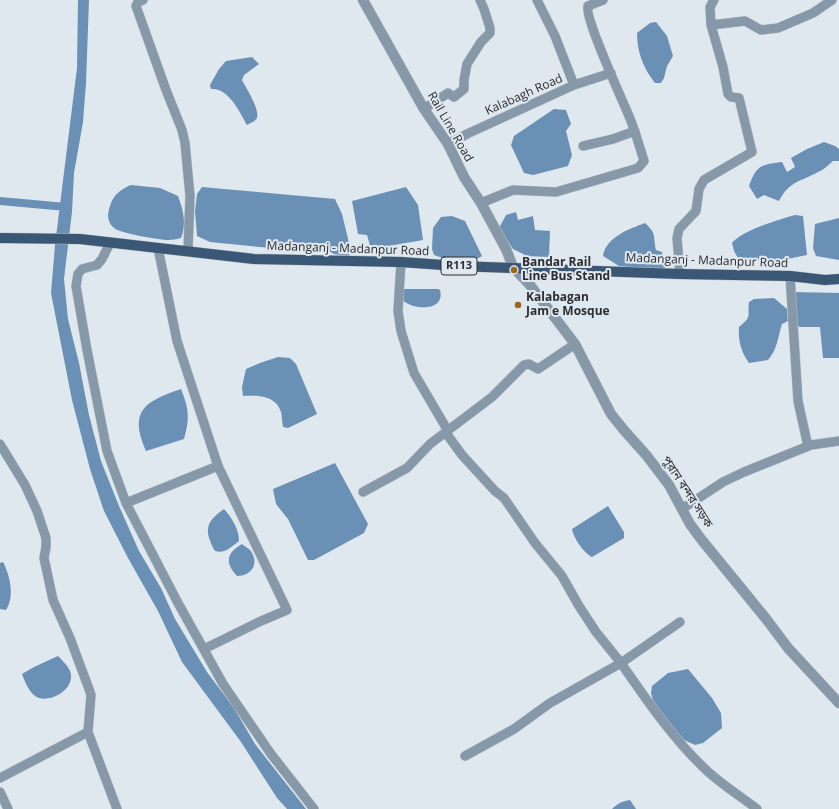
<!DOCTYPE html>
<html>
<head>
<meta charset="utf-8">
<style>
  body { margin:0 }
  canvas { display:block; background:#dfe7ef }
</style>
</head>
<body>
<canvas width="839" height="809"></canvas>
<script>
const c = document.querySelector('canvas').getContext('2d');
c.lineJoin = 'round';
function fillPath(path, color) { c.fillStyle = color; c.fill(path, 'evenodd'); }
function strokePath(path, color, width, dash) { c.strokeStyle = color; c.lineWidth = width; c.lineCap = dash ? 'butt' : 'round'; c.setLineDash(dash || []); c.stroke(path); }
function write(font, color, halo, rows, align = 'center') {
  c.font = font + ' "Open Sans","Noto Sans Bengali",sans-serif'; c.lineWidth = 4; c.setLineDash([]); c.textBaseline = 'middle'; c.strokeStyle = halo; c.fillStyle = color; for (const [text, x, y, turn = 0] of rows) {
    c.save(); c.translate(x, y); c.rotate((+turn || 0) * Math.PI / 180); c.textAlign = isNaN(turn) ? turn : align; if (halo) c.strokeText(text, 0, 0); c.fillText(text, 0, 0); c.restore();
  }
}
const water = new Path2D(`
  M78,0H89L86,83L83,122L74,173L72,212L64,279L68,319L79,363L89,415L101,461L119,506L139,551L161,588L175,619L207,672L234,708L255,744L306,809H287L277,798L241,742L182,662L158,611L128,558L104,511L90,469L72,400L51,293L55,245L77,68Z
  M656,22L667,36L673,56L667,66L664,78L661,83H655C643,68 637,52 637,33L650,23Z
  M252,57L259,64L244,75L242,80C246,88 260,109 257,118C256,121 250,123 247,125C240,112 228,87 211,89L210,85L219,69L226,61Z
  M554,109L566,110L571,124L566,131L572,155L568,166L533,175L524,173L511,145L514,136Z
  M824,142L835,146L839,149V161H833C828,165 824,170 818,172C800,182 789,181 779,201L764,195L757,199L749,186C757,165 760,165 782,162L787,172L795,167L791,158L807,149Z
  M131,185L160,188L178,196C183,209 187,224 181,238C177,239 173,240 168,240C160,240 119,233 114,228C107,222 107,214 110,206C113,195 121,189 131,185Z
  M202,187L335,199L342,214L351,251L349,256L334,254L323,248L314,246L280,249L210,242L197,236L195,211L197,194Z
  M406,187L418,205L423,240L371,249L367,235L358,234L352,201Z
  M516,212L518,220L533,216L535,230L550,231L549,257L527,256L513,249L499,228L506,215Z
  M795,215L803,216L807,255L777,261L738,258L734,251L732,243C743,230 778,220 795,215Z
  M452,216L465,221L482,256C467,266 450,261 434,255L432,249L433,228L441,217Z
  M839,218V260L816,256L813,248L815,224Z
  M645,223C657,234 653,236 656,250L662,252L666,268L647,269L619,266L603,256C606,237 629,229 645,223Z
  M403,289H438L440,290C446,314 408,309 402,299Z
  M793,292L839,293V358H823L820,327H799L793,314Z
  M774,298L787,309L788,321L782,324C778,337 777,350 768,360L749,363C741,352 738,340 739,327C753,316 747,316 749,302L754,299Z
  M278,357L290,358L296,364L317,414L288,428L283,427C282,422 282,416 281,412C276,395 257,395 243,396L242,387L246,369L260,363Z
  M181,389C189,409 190,418 184,439L146,451C128,411 145,401 181,389Z
  M335,463L368,524L364,533L314,560H308L288,519L276,504L273,489Z
  M608,506L624,532V538L592,557C584,553 574,539 572,529Z
  M224,509C232,518 239,529 239,541C231,547 225,554 215,551C204,531 205,522 224,509Z
  M242,544C244,546 248,548 250,550C260,563 252,576 237,576C225,563 226,553 242,544Z
  M3,562C10,575 15,597 6,610L0,609V563Z
  M58,656C62,660 68,666 70,671C77,690 47,705 35,696C28,690 25,682 22,674L34,667Z
  M688,669L712,698L721,713L722,728L703,743L695,745L684,740L661,714L653,701L651,693L652,686L668,673Z
  M630,800L636,809H612C617,804 622,801 630,800Z`);
const canal = new Path2D(`
  M0,201L66,207`);
const minor = new Path2D(`
  M143,0L138,2L136,6L166,90L182,130L185,143L190,196L188,250
  M537,0L555,36L574,85
  M711,25L710,7L714,0
  M424,109L448,93L454,97L464,89V80L467,64L481,42L490,33V28L484,9L480,0
  M448,144L469,133L574,85L611,73
  M583,146L613,139L635,131
  M481,203L513,190L556,192L638,168L644,161C640,148 636,134 631,121C624,103 584,18 588,6L603,0
  M110,243L102,259L97,265L82,269L78,274L76,286L87,350L107,451L126,503L178,603L223,684L271,754L314,809
  M158,248L177,341L218,466L287,610L261,621L204,649
  M401,262L398,311L401,331L414,373L448,431
  M680,274L677,238L679,229L696,211L699,189L704,180L752,152L739,98L731,97L728,94L723,67L711,25L745,21L761,30L778,28L813,13L832,0
  M790,276L798,401L807,442L811,445
  M446,433L462,455L495,491L504,498L535,543L562,576L579,606L596,632L621,663L680,622
  M0,444L25,485L37,511L46,538V547L44,558L53,600L70,638L89,689L91,695L88,732L117,809
  M363,492L407,468L430,444L492,397L524,365L529,364L538,369L575,344
  M126,503L218,466
  M682,509L723,482L744,472L811,445L839,441
  M465,756L514,729L550,703L621,663C646,699 671,736 703,767C719,783 739,795 757,809
  M0,778L88,732
  M0,792L8,809`);
const tertiary = new Path2D(`
  M363,0L424,109L448,144L464,177L481,203L506,249L513,267L530,285L575,344L611,414L623,429L647,456L669,485L690,524L701,539L767,620L788,648L839,703`);
const primary = new Path2D(`
  M0,238L80,239L254,259L401,262L457,266L680,274L790,276L825,280L839,279`);
const markers = [
  [514,270,4,"#9b661e"],
  [518,305,4,"#9b661e"]
];
const shields = [
  [459,266,36]
];
const shieldNames = [
  ["R113",459,266]
];
const streetNames = [
  ["Kalabagh Road",524,95,-24],
  ["Rail Line Road",450,127,60],
  ["Madanganj - Madanpur Road",348,249,2],
  ["Madanganj - Madanpur Road",707,261,2],
  ["পুরান বন্দর সড়ক",687,492,57]
];
const poiNames = [
  ["Bandar Rail",522,263],
  ["Line Bus Stand",522,277],
  ["Kalabagan",526,298],
  ["Jam e Mosque",526,312]
];
fillPath(water, '#6b90b5');
strokePath(canal, '#6b90b5', 8);
strokePath(minor, '#bbc2c9', 10);
strokePath(tertiary, '#bbc2c9', 11);
strokePath(primary, '#bbc2c9', 11);
strokePath(minor, '#8798a9', 9);
strokePath(tertiary, '#8798a9', 10);
strokePath(primary, '#3a5775', 10);
for (const [x, y, r, color] of markers) { const dot = new Path2D(); dot.arc(x, y, r, 0, 2 * Math.PI); c.fillStyle = color; c.fill(dot); strokePath(dot, '#dfe7ef', 1.5); }
for (const [x, y, w] of shields) { const box = new Path2D(); box.roundRect(x - w / 2, y - 9, w, 18, 3); c.fillStyle = '#dfe7ef'; c.fill(box); strokePath(box, '#2b2e31', 1); }
write('bold 11px', '#2b2e31', null, shieldNames);
write('12px', '#2b2e31', '#dfe7ef', streetNames);
write('bold 12px', '#2b2e31', '#dfe7ef', poiNames, 'left');
</script>
</body>
</html>
